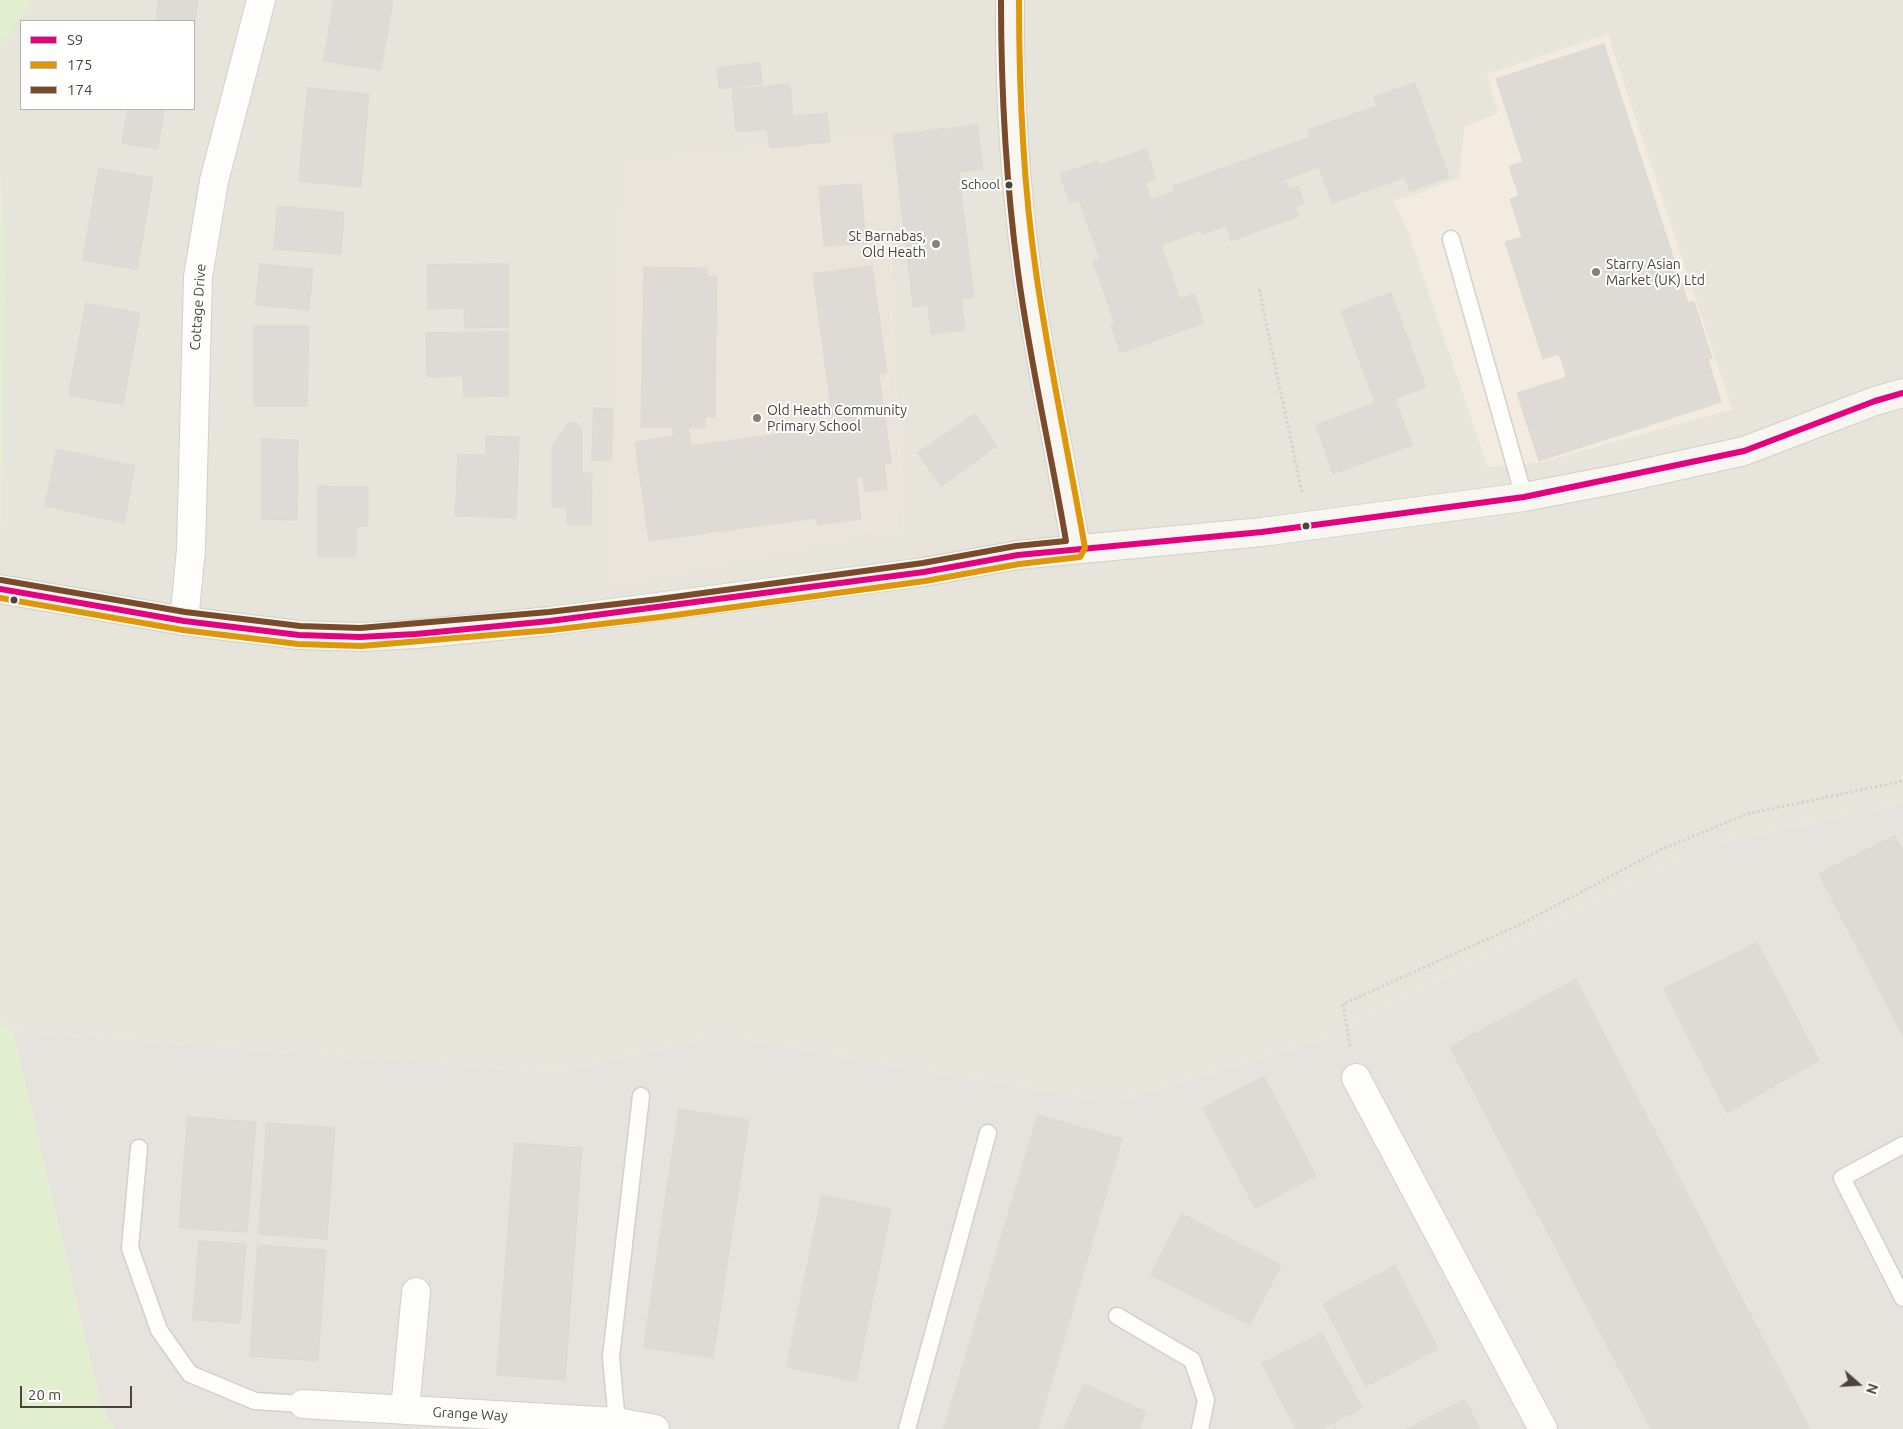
<!DOCTYPE html>
<html>
<head>
<meta charset="utf-8">
<style>
  body { margin:0 }
  #map { position:relative; width:1903px; height:1429px; overflow:hidden; background:#f4f2ee; font-family:Ubuntu,sans-serif }
  canvas { display:block }
  .legend { position:absolute; left:20px; top:20px; width:175px; height:90px; box-sizing:border-box; background:#fff; border:1px solid #b7b4b0; margin:0; padding:6px 9px; list-style:none; font-size:15px; color:#4b4439 }
  .legend li { display:flex; align-items:center; gap:10px; height:25px }
  .legend b { width:25px; border:1px solid #b7b4b0 }
  .north { position:absolute; left:1833px; top:1359px; width:50px; height:50px; -webkit-text-stroke:4px #fff; paint-order:stroke; rotate:109deg; font-size:14px; font-weight:700; line-height:20px; text-align:center; color:#4b4439 }
  .north::after { content:''; display:block; margin:auto; width:18px; height:22px; background:#4b4439; clip-path:polygon(50% 0,100% 100%,50% 72%,0 100%) }
  .scale { position:absolute; left:20px; top:1386px; width:112px; height:22px; box-sizing:border-box; border:2px solid #4b4439; border-top:0; padding-left:6px; font-size:15px; line-height:18px; white-space:nowrap; color:#4b4439; -webkit-text-stroke:4px #fff; paint-order:stroke }
</style>
</head>
<body>
<div id="map">
<canvas width="1903" height="1429"></canvas>
<ul class="legend">
<li><b style="height:6px;background:#e5007d"></b>S9</li>
<li><b style="height:6px;background:#dd9709"></b>175</li>
<li><b style="height:6px;background:#7a4b2a"></b>174</li>
</ul>
<div class="north">N</div>
<div class="scale">20 m</div>
</div>
<script>
const c = document.querySelector('canvas').getContext('2d');
c.lineJoin = 'round';
function fillPath(path, color) { c.fillStyle = color; c.fill(path, 'evenodd'); }
function strokePath(path, color, width, dash) { c.strokeStyle = color; c.lineWidth = width; c.lineCap = dash ? 'butt' : 'round'; c.setLineDash(dash || []); c.stroke(path); }
function write(font, color, halo, rows, align = 'center') {
  c.font = font + ' Ubuntu,sans-serif'; c.lineWidth = 4; c.setLineDash([]); c.textBaseline = 'middle'; c.strokeStyle = halo; c.fillStyle = color; for (const [text, x, y, turn = 0] of rows) {
    c.save(); c.translate(x, y); c.rotate((+turn || 0) * Math.PI / 180); c.textAlign = isNaN(turn) ? turn : align; if (halo) c.strokeText(text, 0, 0); c.fillText(text, 0, 0); c.restore();
  }
}
const residential = new Path2D(`
  M31,0H1903V804L1718,842L1320,1040L1113,1102L720,1035L557,1072L13,1031L0,1023V525L5,253L0,176V45L30,4ZM21,21H194V109H21ZM1498,113L1732,409L1541,462L1488,467L1407,228L1394,200L1412,196L1459,178ZM978,125L983,169L959,172L974,297L961,299L965,330L931,334L928,305L913,306L893,135ZM892,210L891,307L904,528L868,532L610,583Z`);
const commercial = new Path2D(`
  M1608,34L1732,409L1541,462L1488,467L1407,228L1393,200L1412,196L1459,178L1464,127L1498,113L1487,74Z`);
const industrial = new Path2D(`
  M1903,804V1429H114L101,1405L13,1031L557,1072L720,1035L1113,1102L1320,1040L1718,842Z`);
const education = new Path2D(`
  M886,137L892,210L891,307L904,528L868,532L610,584L625,164Z`);
const green = new Path2D(`
  M0,0H31L30,4L0,45Z
  M0,176L5,253L1,525H0Z
  M0,1023L13,1031L101,1405L114,1429H0Z`);
const building = new Path2D(`
  M159,0H198L194,32V21H156Z
  M334,0H393L381,70L324,61Z
  M1604,44L1688,303L1694,301L1712,358L1708,360L1721,402L1539,461L1517,393L1567,377L1559,354L1543,359L1505,242L1522,237L1510,199L1519,196L1509,166L1523,162L1496,79Z
  M760,63L762,84L719,89L717,68Z
  M1415,83L1449,177L1410,191L1405,177L1332,203L1319,167L1281,181L1283,184L1287,183L1289,190L1298,186L1304,203L1295,207L1299,216L1231,241L1226,226L1202,234L1201,230L1161,245L1180,299L1194,294L1204,323L1120,353L1111,325L1115,324L1093,261L1100,259L1079,200L1070,203L1060,174L1098,161L1099,165L1146,149L1156,179L1145,183L1151,200L1175,191L1173,186L1310,137L1307,130L1377,106L1374,97Z
  M790,84L793,116L827,113L830,142L770,148L767,129L736,132L732,90Z
  M308,88L369,94L361,187L299,181Z
  M128,109H165L157,149L122,143Z
  M978,125L983,169L959,172L974,297L961,299L965,330L931,334L928,305L913,307L893,135Z
  M99,168L153,178L137,270L83,260Z
  M861,184L866,243L824,246L819,187Z
  M278,206L344,212L341,254L274,249Z
  M260,264L313,269L309,310L256,305Z
  M509,264V327L465,328L464,308L428,309L427,265Z
  M872,266L887,373L879,374L891,463L884,464L887,489L865,492L863,476L856,478L861,519L818,525L816,518L649,541L635,442L674,436L672,428L641,427L644,267L707,268V276H717L715,417H705V428H688L691,446L845,425L843,414L832,415L813,274Z
  M1391,293L1426,387L1395,399L1412,445L1333,474L1316,425L1375,403L1341,311Z
  M86,303L140,313L123,405L69,395Z
  M254,326H309L307,406H254Z
  M508,332V396L464,397L463,376L427,377L426,333Z
  M594,408L613,409L611,461L592,460Z
  M975,414L997,446L941,486L918,453Z
  M569,423H577L582,428V473H592L591,525H567V507H552V447Z
  M487,436L519,437L516,518L455,516L458,454L485,455Z
  M262,439L298,440L297,520L262,519Z
  M57,449L135,466L124,523L45,506Z
  M318,486L368,487V526H356V557H318Z
  M1895,836L1903,851V1036L1819,874Z
  M1757,943L1819,1060L1727,1113L1664,989Z
  M1576,980L1810,1429H1651L1450,1047Z
  M1264,1077L1316,1176L1255,1208L1203,1108Z
  M679,1109L749,1120L713,1358L644,1347Z
  M1038,1115L1122,1139L1038,1429H944Z
  M188,1117L256,1122L247,1232L179,1228Z
  M267,1123L335,1128L327,1239L259,1234Z
  M515,1143L582,1148L565,1380L497,1375Z
  M822,1195L891,1209L856,1381L787,1367Z
  M1182,1214L1281,1265L1250,1325L1151,1275Z
  M199,1241L246,1244L240,1323L193,1320Z
  M258,1245L326,1250L318,1361L250,1356Z
  M1395,1266L1438,1349L1366,1386L1323,1304Z
  M1322,1333L1362,1408L1321,1429H1296L1262,1364Z
  M1084,1384L1146,1412L1139,1429H1064Z
  M1465,1400L1480,1429H1407Z`);
const path = new Path2D(`
  M1259,289L1302,493
  M1350,1046L1343,1004L1523,923L1660,850L1747,814L1903,781`);
const lane = new Path2D(`
  M1451,239L1524,497
  M1903,1145L1842,1178L1903,1298
  M139,1148L130,1248L159,1330L190,1374L255,1401L303,1404
  M1117,1316L1192,1360L1206,1400L1200,1429
  M617,1422L611,1357L641,1096
  M907,1429L988,1133`);
const street = new Path2D(`
  M184,621L191,550L198,277L214,181L261,0
  M1356,1078L1543,1429
  M303,1404L617,1422L655,1429
  M405,1410L416,1292`);
const secondary = new Path2D(`
  M1010,0C1009,91 1015,182 1027,272C1040,365 1061,456 1076,549
  M0,589L184,621L299,635L360,637L416,634L550,621L924,572L1018,555L1262,532L1524,497L1623,478L1744,451L1875,401L1903,393`);
const bus1 = new Path2D(`
  M0,589L184,621L299,635L360,637L416,634L550,621L924,572L1018,555L1262,532L1524,497L1744,451L1875,401L1903,393`);
const bus2 = new Path2D(`
  M0,598L183,630L298,644L361,646L551,630L661,617L925,581L1019,564L1080,557L1085,548C1069,456 1049,364 1036,272C1023,182 1019,91 1019,0`);
const bus3 = new Path2D(`
  M1,580L185,612L300,626L360,628L549,612L659,599L923,563L1016,546L1066,541C1051,452 1030,363 1018,272C1006,182 1001,91 1001,0`);
const markers = [
  [1009,185,4.5,"#4b4439"],
  [936,244,5,"#868178"],
  [1596,272,5,"#868178"],
  [757,418,5,"#868178"],
  [1306,526,4.5,"#4b4439"],
  [14,600,4.5,"#4b4439"]
];
const busNames = [
  ["School",1000,185]
];
const poiNames = [
  ["St Barnabas,",926,236,"right"],
  ["Old Heath",926,252,"right"],
  ["Starry Asian",1606,264],
  ["Market (UK) Ltd",1606,280],
  ["Old Heath Community",767,410],
  ["Primary School",767,426]
];
const streetNames = [
  ["Cottage Drive",198,307,-86],
  ["Grange Way",470,1414,3]
];
fillPath(residential, '#e7e4dc');
fillPath(commercial, '#f3ebdf');
fillPath(industrial, '#e6e2de');
fillPath(education, '#eae5da');
fillPath(green, '#e1eecf');
fillPath(building, '#dedbd6');
strokePath(building, '#dcd9d4', 1);
strokePath(lane, '#d2d0cb', 19);
strokePath(street, '#d2d0cb', 30);
strokePath(secondary, '#d3cfc5', 30);
strokePath(path, '#d3d2cc', 3, [2.5, 2.5]);
strokePath(lane, '#fdfdfc', 16);
strokePath(street, '#fdfdfc', 28);
strokePath(secondary, '#f7f6f1', 28);
strokePath(bus1, '#e5007d', 6);
strokePath(bus2, '#dd9709', 6);
strokePath(bus3, '#7a4b2a', 6);
for (const [x, y, r, color] of markers) { const dot = new Path2D(); dot.arc(x, y, r, 0, 2 * Math.PI); c.fillStyle = color; c.fill(dot); strokePath(dot, '#fff', 2); }
write('13px', '#4b4439', '#fff', busNames, 'right');
write('14px', '#4b4439', '#fff', poiNames, 'left');
write('14px', '#4b4439', '#fff', streetNames);
</script>
</body>
</html>
